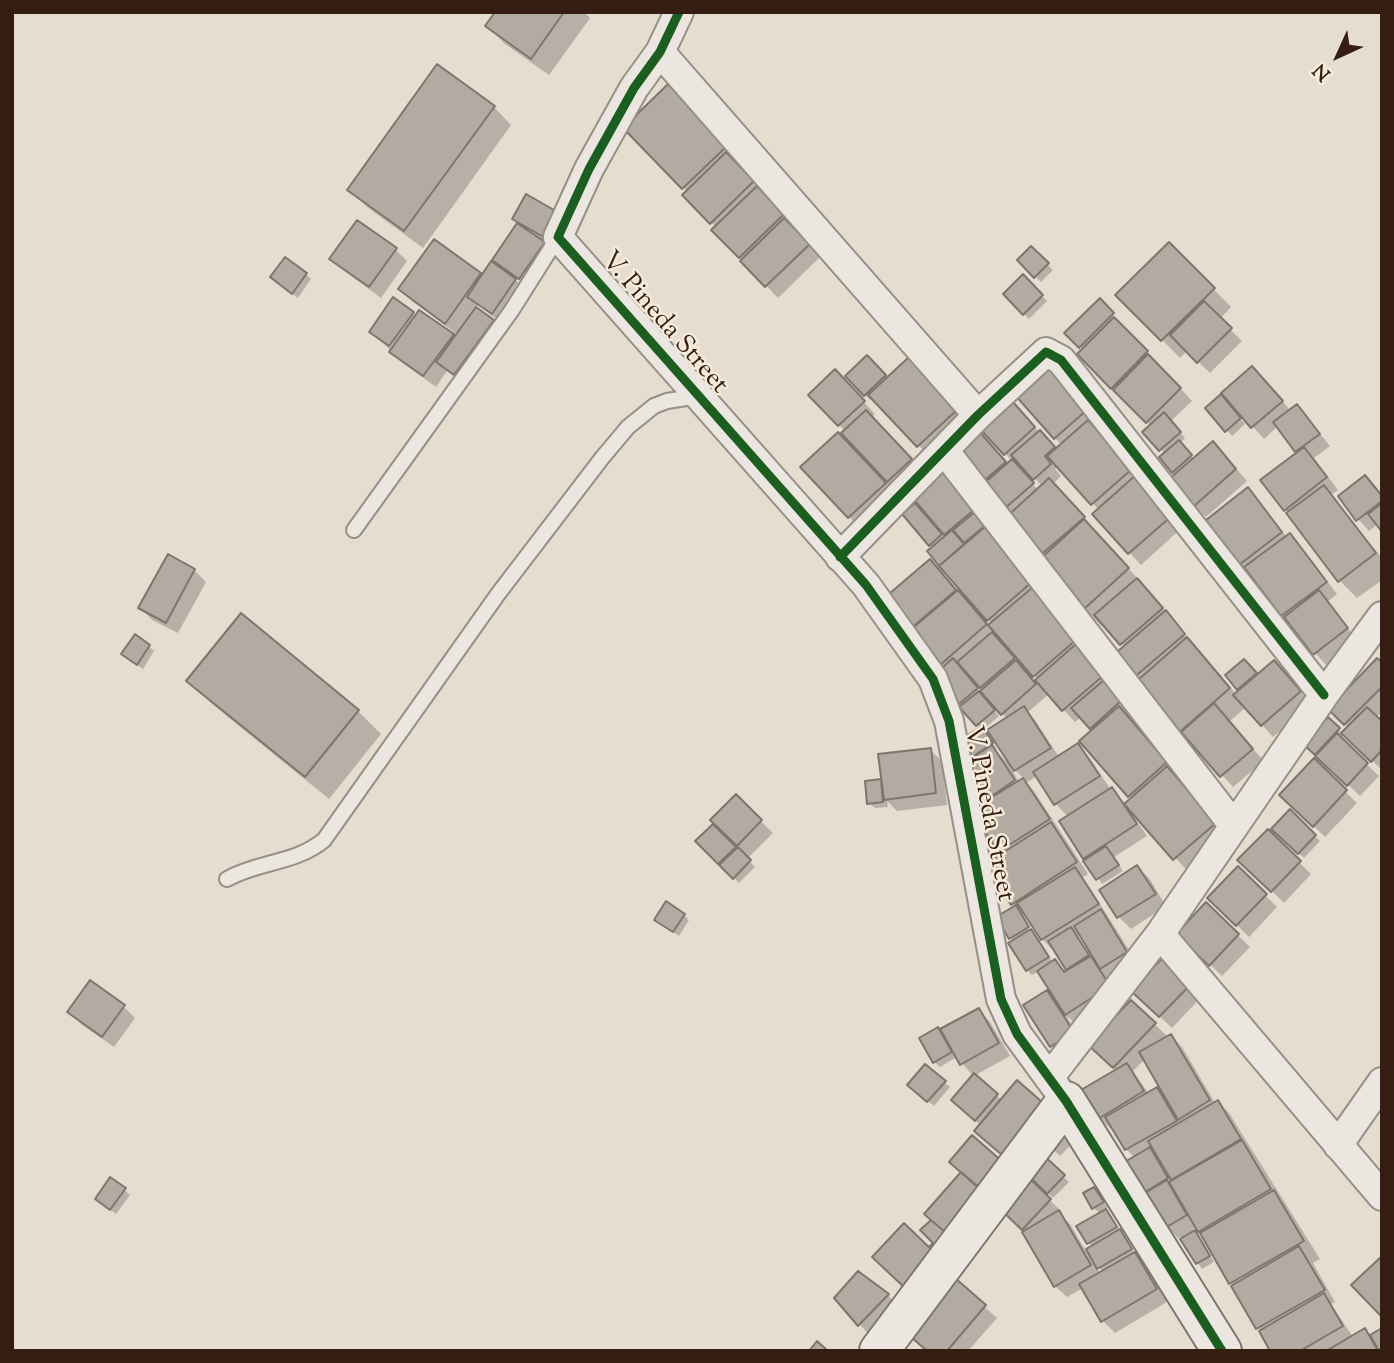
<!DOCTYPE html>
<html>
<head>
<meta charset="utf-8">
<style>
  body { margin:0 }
  #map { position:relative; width:1394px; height:1363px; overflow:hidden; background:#e5ddd0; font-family:"Sorts Mill Goudy",serif }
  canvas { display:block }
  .frame { position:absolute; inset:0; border:14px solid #351d11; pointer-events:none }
  .north { position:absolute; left:1303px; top:21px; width:70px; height:70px; -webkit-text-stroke:5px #f4ebdb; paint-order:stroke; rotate:225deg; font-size:19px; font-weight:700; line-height:28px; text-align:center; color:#351d11 }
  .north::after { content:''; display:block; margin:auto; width:24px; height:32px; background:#351d11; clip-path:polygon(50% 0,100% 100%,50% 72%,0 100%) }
</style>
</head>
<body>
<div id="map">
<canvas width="1394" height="1363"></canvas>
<div class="frame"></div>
<div class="north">N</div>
</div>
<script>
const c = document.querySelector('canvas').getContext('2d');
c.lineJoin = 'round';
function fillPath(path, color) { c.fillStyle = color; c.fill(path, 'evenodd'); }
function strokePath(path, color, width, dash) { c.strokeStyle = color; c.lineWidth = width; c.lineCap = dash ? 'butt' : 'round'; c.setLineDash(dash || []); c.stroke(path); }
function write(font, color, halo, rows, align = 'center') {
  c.font = font + ' "Sorts Mill Goudy",serif'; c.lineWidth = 5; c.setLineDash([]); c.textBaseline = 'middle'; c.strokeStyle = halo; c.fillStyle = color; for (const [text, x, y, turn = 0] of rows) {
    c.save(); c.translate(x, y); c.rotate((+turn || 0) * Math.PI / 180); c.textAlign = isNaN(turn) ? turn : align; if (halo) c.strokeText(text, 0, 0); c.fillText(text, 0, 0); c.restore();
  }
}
const shadow = new Path2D(`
  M497,12H584L590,18L549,75L505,44L487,26Z
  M668,87L743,164L740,168L820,257L778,298L714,230L716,227L685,195L688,192L625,128Z
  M494,107L511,125L423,248L367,207L349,189Z
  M527,196L559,250L542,242L556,255L532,289L517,279L516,280L527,292L504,325L478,305L475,309L504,333L467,386L447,371L436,387L403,363L371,331L412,313L455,339L458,335L412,301L400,289L480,274L483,277L504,272L505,271L494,259L519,224L514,219Z
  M1169,244L1231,307L1220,319L1242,341L1210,373L1187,351L1180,358L1118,295Z
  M1031,248L1053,270L1041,282L1019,260Z
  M396,250L407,261L381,298L343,270L331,259Z
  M306,274L311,279L298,298L278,283Z
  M1023,277L1047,301L1029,319L1005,294Z
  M1100,301L1192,401L1171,421L1185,438L1180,443L1181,445L1197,463L1224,455L1247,481L1206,517L1194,506L1176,474L1161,457L1165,454L1145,432L1151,426L1079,354L1084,350L1067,333Z
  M867,358L888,379L909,359L968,422L930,457L873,398L870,400L847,376Z
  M1049,366L1100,420L1093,426L1184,526L1141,565L1094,514L1099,510L1058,466L1055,469L1061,476L1053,484L1145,587L1237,695L1241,691L1228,676L1249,667L1258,676L1286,674L1311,704L1273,737L1246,707L1229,722L1264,761L1233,787L1198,749L1193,753L1132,687L1125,647L1104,624L1102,626L1084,608L954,453L989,444L1008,465L1012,461L984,430L1024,416L1057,450L1062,445L1055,438ZM1020,463L1042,486L1038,490L1016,466Z
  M835,372L875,414L871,418L922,472L861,529L802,467L845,431L810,395Z
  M1264,380L1291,411L1297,406L1330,446L1314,458L1338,490L1331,495L1382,558V580L1357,598L1339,580L1285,509L1298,454L1278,426L1264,439L1223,393Z
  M1226,402L1245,424L1232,436L1227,430Z
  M948,465L1133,713L1128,718L1232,841L1192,876L1134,812L1132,814L1147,836L1114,857L1123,871L1102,884L1084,857L1068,817L1056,804L1037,776L1026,783L1034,791L1088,874L1083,877L1138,964L1078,1025L1066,1016L1084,1045L1063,1058L1051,1046L1047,992L1058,1002L1039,971L1032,975L1027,970L1014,942L998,918L1016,907L1012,904L1003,855L999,851L986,803L962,767L976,758L974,755L980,728L936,675L944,669L885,599L941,573L989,627L992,624L929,552L933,548L904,514L920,510L945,539L948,536L913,495ZM999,635L1038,679L1035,682L996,638ZM964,666L984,690L981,693L960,669ZM984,692L1007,719L1010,765L1024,779L1019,782L1009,764L995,750L997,749L983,730L999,716L981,695ZM1049,694L1075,722L1081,717L1093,731L1081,741L1132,799L1126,804L1111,790L1089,757L1078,745L1059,757L1035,720L1028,712ZM1026,914L1042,939L1054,951L1055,950L1070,975L1055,961L1053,963L1036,936L1032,935L1020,916ZM1081,934L1094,956L1091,958L1077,936Z
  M1365,477L1382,495V529L1378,524L1369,531L1358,519Z
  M1248,490L1287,537L1290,535L1301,547L1337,594L1327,602L1358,641L1326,665L1282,615L1252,575L1248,579L1236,567Z
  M194,570L206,582L178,633L152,620L141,608Z
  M241,616L358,711L381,734L329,799L212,704L189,681Z
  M149,646L154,651L143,669L129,659Z
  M1382,665V713L1375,717L1382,724V770L1344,734L1340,739L1379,776L1360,796L1306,744L1328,720L1343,734L1349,728L1330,709Z
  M930,750L942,761L947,805L897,811L887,801L888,807L875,808L869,803L880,781L884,784Z
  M1314,761L1357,803L1325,837L1282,795Z
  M736,797L773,833L747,859L755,867L739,883L698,841L713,826L737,850L740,847L713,820Z
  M1290,812L1320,841L1304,858L1274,829Z
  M1268,832L1311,874L1284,903L1240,860Z
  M1137,867L1149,878L1166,906L1131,929L1119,917L1101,890Z
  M1238,868L1277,907L1249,937L1209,898Z
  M1207,905L1250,947L1222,976L1178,934Z
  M684,915L689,920L679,936L656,920Z
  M1167,956L1205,993L1172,1028L1133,991Z
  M1132,1002L1168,1037L1171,1036L1182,1047L1215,1103L1218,1102L1229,1113L1320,1259L1313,1263L1335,1302L1331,1304L1353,1337L1365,1331L1370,1336L1382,1330V1351H1272L1197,1227L1192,1230L1200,1238L1214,1262L1202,1269L1181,1237L1178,1238L1167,1227L1143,1193L1135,1158L1126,1149L1113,1128L1111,1129L1099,1118L1117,1071L1091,1045ZM1145,1059L1168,1101L1156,1090L1149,1094L1133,1071Z
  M123,1006L135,1018L114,1047L81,1024L69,1012Z
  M979,1010L990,1022L1010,1056L974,1076L1002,1100L1057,1129L1072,1144L1060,1156L1045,1143L981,1125L965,1112L973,1076L957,1057L940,1067L934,1062L940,1032Z
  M944,1082L950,1087L934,1106L915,1090Z
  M1041,1155L1069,1182L1053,1198L1026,1171Z
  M1003,1164L1023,1174L1062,1212L1060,1214L1070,1224L1086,1251L1092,1247L1078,1227L1100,1214L1094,1208V1189L1108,1208L1104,1210L1125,1236L1137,1256L1146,1266L1167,1302L1115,1333L1103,1321L1083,1288L1067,1297L1055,1286L1026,1232L1001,1207L945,1272L997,1318L968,1351H928L929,1250ZM1095,1263L1103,1272L1100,1274Z
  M124,1190L130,1195L116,1214L103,1204Z
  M888,1295L899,1307L871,1337L836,1298Z`);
const building = new Path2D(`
  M495,12H564L531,59L485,26Z
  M437,64L495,106L404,231L347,190Z
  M668,84L727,146L682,189L623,128Z
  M726,152L754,181L710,224L682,195Z
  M757,186L784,214L739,258L711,230Z
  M526,194L561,214L547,239L512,219Z
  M784,218L810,244L765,287L740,261Z
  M357,220L397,248L369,287L329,259Z
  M517,223L545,242L519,279L492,260Z
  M434,239L481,273L445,324L398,289Z
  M1169,242L1215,288L1161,341L1115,295Z
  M1031,246L1049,263L1034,278L1017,260Z
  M285,257L307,273L292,294L270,277Z
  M491,261L516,279L492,314L467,297Z
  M1023,274L1043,295L1023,315L1003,294Z
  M393,297L414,312L389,346L369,332Z
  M1100,298L1114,313L1079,348L1064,333Z
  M1204,301L1232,328L1197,363L1170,335Z
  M476,307L494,320L454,375L436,362Z
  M419,310L454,334L423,376L389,352Z
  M1114,317L1148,351L1111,389L1077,354Z
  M1148,354L1181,388L1146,423L1113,390Z
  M867,355L886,375L864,396L845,376Z
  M909,357L958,409L917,447L868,395Z
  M1049,364L1089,408L1054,439L1015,395Z
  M1252,366L1283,401L1251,428L1221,393Z
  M835,369L865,401L838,426L808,395Z
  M1221,394L1241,418L1225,432L1205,408Z
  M1013,402L1035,427L1004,455L981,430Z
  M1297,404L1320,434L1295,452L1273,422Z
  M866,410L912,459L887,482L841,433Z
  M1164,412L1181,432L1159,451L1142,432Z
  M1088,420L1132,469L1091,505L1047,456Z
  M978,430L1006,462L980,484L952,453Z
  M1040,430L1055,447L1045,456L1051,464L1033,480L1011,455Z
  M838,432L886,483L848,518L800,467Z
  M1179,440L1192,455L1172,473L1159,457Z
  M1213,441L1236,469L1193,507L1169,479Z
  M1304,447L1327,477L1284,511L1260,480Z
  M1012,459L1034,483L1003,510L981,486Z
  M948,463L982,503L944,535L910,495Z
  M1138,473L1174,514L1128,554L1092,514Z
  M1365,475L1382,496V501L1356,521L1338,496Z
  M1049,478L1085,517L1037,558L1003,520Z
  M1324,485L1376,553L1338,582L1286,513Z
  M1248,487L1282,532L1235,568L1201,524Z
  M915,503L942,534L929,546L902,514Z
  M1382,503V532L1368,514Z
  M981,507L992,520L964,543L953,530Z
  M1084,519L1129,568L1083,610L1039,560Z
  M992,521L1039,576L987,621L939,566Z
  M952,530L964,544L939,566L927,551Z
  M1290,533L1327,582L1281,616L1244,567Z
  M168,554L195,569L166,623L138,608Z
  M930,559L956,590L909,630L883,599Z
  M1137,578L1163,608L1120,645L1094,615Z
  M1039,582L1083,634L1033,677L988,625Z
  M958,590L987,624L939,666L909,631Z
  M1319,590L1348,628L1313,655L1284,617Z
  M1166,610L1185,634L1131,680L1111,657Z
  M241,613L359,710L305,777L186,681Z
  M992,632L1015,658L980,688L957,662Z
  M135,634L150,645L137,665L121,654Z
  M1187,637L1230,688L1174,737L1130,687Z
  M1076,644L1103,676L1062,711L1035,680Z
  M953,658L978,688L959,704L934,675Z
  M1377,658L1382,662V687L1344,725L1328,709Z
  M1244,659L1257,673L1237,690L1225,675Z
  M1016,660L1036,684L1001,715L980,691Z
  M1274,660L1301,691L1261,726L1233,695Z
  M1104,680L1122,700L1090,729L1071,708Z
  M979,691L995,710L976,726L959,707Z
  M1214,703L1253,749L1220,777L1181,732Z
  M1024,706L1051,748L1014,771L987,730Z
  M1119,706L1167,762L1128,797L1079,741Z
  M1367,707L1382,721V750L1371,762L1341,733Z
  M1328,717L1340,728L1315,755L1303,744Z
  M982,726L993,743L972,757L961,739Z
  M1337,733L1368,763L1347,786L1315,756Z
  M1078,743L1100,776L1054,805L1033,772Z
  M992,745L1015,780L983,802L960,766Z
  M931,748L936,793L884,800L878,754Z
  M1314,758L1347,790L1313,827L1279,795Z
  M1167,766L1216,823L1173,860L1124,804Z
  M1023,778L1050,819L998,852L971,810Z
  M881,779L883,802L867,804L865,781Z
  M1112,787L1137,824L1083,859L1059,821Z
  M736,794L762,820L737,846L710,820Z
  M1290,809L1316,835L1298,854L1271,829Z
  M1051,822L1077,862L1011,905L985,864Z
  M713,824L736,847L718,864L695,841Z
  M1268,829L1301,861L1271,892L1237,860Z
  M1106,846L1119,865L1096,880L1083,861Z
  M738,847L751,860L733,879L719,865Z
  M1137,865L1156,894L1117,918L1099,890Z
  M1238,866L1267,894L1236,926L1207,898Z
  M1075,867L1099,904L1041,940L1017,903Z
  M666,901L685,914L673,932L654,920Z
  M1206,902L1239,934L1209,966L1176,934Z
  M1016,905L1029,927L1009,939L996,917Z
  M1101,909L1127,952L1100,969L1074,926Z
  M1071,927L1089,955L1066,970L1048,941Z
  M1031,929L1049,957L1026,971L1008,943Z
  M1167,953L1195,980L1159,1017L1131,991Z
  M1091,956L1110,986L1065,1015L1037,971L1055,959L1064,972Z
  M90,980L125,1005L102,1037L67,1012Z
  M1047,990L1074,1032L1050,1047L1023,1005Z
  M1131,1000L1156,1023L1113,1068L1088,1045Z
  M979,1008L999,1043L960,1065L940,1029Z
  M938,1027L952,1052L933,1063L919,1038Z
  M1171,1034L1210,1100L1178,1120L1139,1052Z
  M1127,1063L1144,1091L1098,1119L1081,1090Z
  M925,1064L946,1081L927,1102L907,1085Z
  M974,1073L998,1094L975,1121L951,1100Z
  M1017,1080L1051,1110L1009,1161L974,1131Z
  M1157,1087L1177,1121L1125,1150L1105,1117Z
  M1218,1100L1241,1139L1171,1180L1148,1141Z
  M972,1135L1004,1163L981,1190L949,1162Z
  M1242,1140L1271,1189L1198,1232L1169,1182Z
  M1150,1147L1168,1178L1142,1194L1123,1163Z
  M1041,1153L1065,1175L1047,1194L1024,1171Z
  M961,1172L989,1196L952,1238L924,1214Z
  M1023,1172L1051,1199L1022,1230L993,1202Z
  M110,1177L126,1188L110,1210L95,1199Z
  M1167,1180L1187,1215L1165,1228L1145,1193Z
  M1094,1187L1104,1202L1092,1209L1083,1193Z
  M1274,1190L1304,1241L1229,1284L1200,1233Z
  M1106,1209L1117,1227L1087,1244L1076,1226Z
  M1059,1210L1091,1265L1054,1287L1022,1232Z
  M931,1220L952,1238L938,1256L929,1247L933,1243L920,1230Z
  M904,1223L938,1256L906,1289L872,1257Z
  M1120,1229L1132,1249L1097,1269L1086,1249Z
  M1195,1230L1210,1256L1196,1264L1180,1239Z
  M1299,1246L1325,1290L1256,1329L1231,1286Z
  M1135,1252L1157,1289L1101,1322L1079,1284Z
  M1382,1256V1316H1381L1351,1285Z
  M858,1271L889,1294L858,1326L834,1298Z
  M947,1271L986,1305L947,1351H927L902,1329Z
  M1324,1293L1343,1326L1300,1351H1270L1259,1331Z
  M1365,1328L1378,1351H1326Z
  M1382,1328V1351H1379L1370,1335Z
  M817,1341L828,1351H809Z`);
const lane = new Path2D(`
  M354,530L512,310L558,237
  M227,879C259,861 295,864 324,840L498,594L602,458L628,427L654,406L667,401L699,396`);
const street = new Path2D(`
  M679,12L660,52L634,88L589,169L558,237L866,585L933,679L949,721L1001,999L1017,1034L1066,1101
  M660,52L978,415
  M944,450L1234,826
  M840,557L978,415L1046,352L1061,360L1324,695
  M1160,934L1382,1196
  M1049,1078L1160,934L1324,695L1382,616
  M1338,1145L1382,1082`);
const secondary = new Path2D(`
  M879,1351L1066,1101L1222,1351`);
const cycleway = new Path2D(`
  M679,12L660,52L634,88L589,169L558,237L866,585L933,679L949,721L1001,999L1017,1034L1066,1101L1222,1351
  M840,557L978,415L1046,352L1061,360L1324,695`);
const streetNames = [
  ["V. Pineda Street",663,324,49],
  ["V. Pineda Street",987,814,79]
];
fillPath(shadow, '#0003');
fillPath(building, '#b2aba2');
strokePath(building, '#7e766e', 2);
strokePath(lane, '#978f86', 18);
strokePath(street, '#978f86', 32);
strokePath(secondary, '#7e766e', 42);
strokePath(lane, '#ebe7e0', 14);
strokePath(street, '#ebe7e0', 28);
strokePath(secondary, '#ebe7e0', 38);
strokePath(cycleway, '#1b5e20', 9);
write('26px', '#351d11', '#f4ebdb', streetNames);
</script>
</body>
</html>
